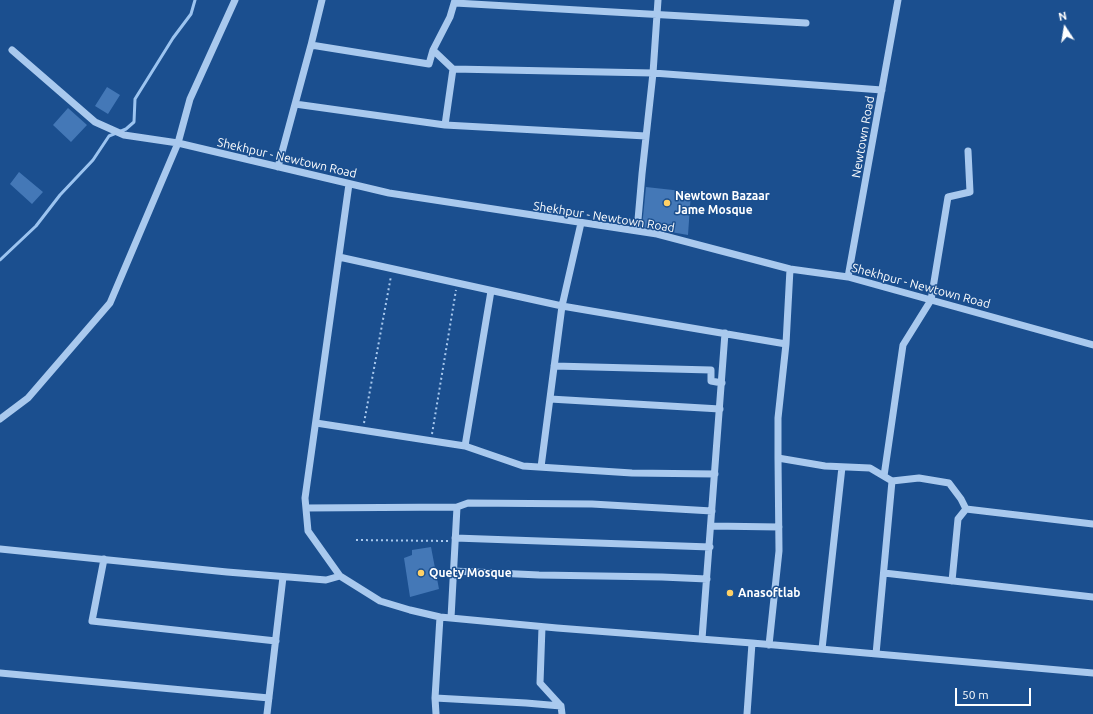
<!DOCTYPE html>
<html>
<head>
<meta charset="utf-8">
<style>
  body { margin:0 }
  #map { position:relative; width:1093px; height:714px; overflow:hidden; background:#1b4f8f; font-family:Ubuntu,sans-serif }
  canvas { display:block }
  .north { position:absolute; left:1045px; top:8px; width:40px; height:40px; -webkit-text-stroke:3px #1b4f8f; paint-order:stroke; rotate:348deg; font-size:11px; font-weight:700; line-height:16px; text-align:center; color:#fff }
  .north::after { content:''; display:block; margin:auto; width:14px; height:18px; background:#fff; clip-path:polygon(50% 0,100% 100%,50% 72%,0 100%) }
  .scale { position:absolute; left:955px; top:688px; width:76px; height:18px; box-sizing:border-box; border:2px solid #fff; border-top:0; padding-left:5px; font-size:12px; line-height:14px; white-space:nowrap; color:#fff; -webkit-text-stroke:3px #1b4f8f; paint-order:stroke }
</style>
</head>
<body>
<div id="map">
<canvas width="1093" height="714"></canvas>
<div class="north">N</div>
<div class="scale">50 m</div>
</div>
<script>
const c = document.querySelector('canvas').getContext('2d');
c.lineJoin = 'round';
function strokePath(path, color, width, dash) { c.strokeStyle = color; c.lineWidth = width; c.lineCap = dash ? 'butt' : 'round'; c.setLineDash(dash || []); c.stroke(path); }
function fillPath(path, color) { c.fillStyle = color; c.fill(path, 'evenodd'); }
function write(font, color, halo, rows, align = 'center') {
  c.font = font + ' Ubuntu,sans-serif'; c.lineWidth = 3; c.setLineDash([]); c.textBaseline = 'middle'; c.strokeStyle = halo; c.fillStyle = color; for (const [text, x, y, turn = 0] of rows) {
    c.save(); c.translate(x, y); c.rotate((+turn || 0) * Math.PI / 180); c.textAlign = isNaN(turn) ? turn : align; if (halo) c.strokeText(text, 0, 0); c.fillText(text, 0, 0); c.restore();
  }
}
const stream = new Path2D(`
  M0,260L36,226L60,195L93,160L109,136L126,129L134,122L135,99L173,38L191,14L195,0`);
const building = new Path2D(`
  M107,87L120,95L108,114L95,106Z
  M68,108L87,125L71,142L53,125Z
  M19,172L43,192L32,204L10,184Z
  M646,187L691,192L688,235L642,227Z
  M431,547L439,589L410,597L404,558L412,555V550Z`);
const path = new Path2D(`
  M364,423L391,276
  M432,434L456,290
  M356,540L448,541`);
const minor = new Path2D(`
  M322,0L311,45L429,64L433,50
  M455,0L450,17L433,50L453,69L445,125L646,136
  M455,3L806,23
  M12,50L95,122L124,135L178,143L389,193L657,234L790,269L848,277L1093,345
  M453,69L653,73L882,90
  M295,104L445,125
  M278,167L311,45
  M637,231L642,174L653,73L658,0
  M339,257L562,306L581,223
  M848,277L898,0
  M786,344L778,418V458L825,466L870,468L892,481L876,654
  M554,366L711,370V381L722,383
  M550,399L720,409
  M0,419L28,398L110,303L178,143L190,99L235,0
  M316,423L465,446L523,466L632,473L715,474
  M465,446L491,291
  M541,467L562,306L786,344L790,269
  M884,476L903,345L931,300L948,197L970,192L968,151
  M892,481L919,478L949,483L961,499L966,509L1093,524
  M457,507L468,503L592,504L712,511
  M306,508L457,507L451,618
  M711,526L779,527
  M455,538L710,547
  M0,549L227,572L326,580L340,576L308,531L305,498L349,184
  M104,559L92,621L276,641
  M453,571L539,575L662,577L707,579
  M884,573L1093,597
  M340,576L380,601L410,610L440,617L557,628L752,643L1093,673
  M952,581L958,519L966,509
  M542,627L540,683L561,706L562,714
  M702,639L725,333
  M769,645L779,551L778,458
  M822,649L842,467
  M0,673L269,698
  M435,698L526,703L561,706
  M267,714L283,577
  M436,714L435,698L440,617
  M747,714L752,643`);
const markers = [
  [667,203,4,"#ffd166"],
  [421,573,4,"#ffd166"],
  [730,593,4,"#ffd166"]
];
const streetNames = [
  ["Newtown Road",863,137,-80],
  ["Shekhpur - Newtown Road",287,158,13],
  ["Shekhpur - Newtown Road",604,217,9],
  ["Shekhpur - Newtown Road",921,286,15]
];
const poiNames = [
  ["Newtown Bazaar",675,196],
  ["Jame Mosque",675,210],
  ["Quety Mosque",429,573],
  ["Anasoftlab",738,593]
];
strokePath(stream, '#9cc4f0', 3);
fillPath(building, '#4478b7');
strokePath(path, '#a9c9ee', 2, [2, 3]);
strokePath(minor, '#a9c9ee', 7);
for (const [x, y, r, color] of markers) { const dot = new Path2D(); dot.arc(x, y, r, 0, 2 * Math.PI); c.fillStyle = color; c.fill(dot); strokePath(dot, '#1b4f8f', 1.5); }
write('12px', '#fff', '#1b4f8f', streetNames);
write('bold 12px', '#fff', '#1b4f8f', poiNames, 'left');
</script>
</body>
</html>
